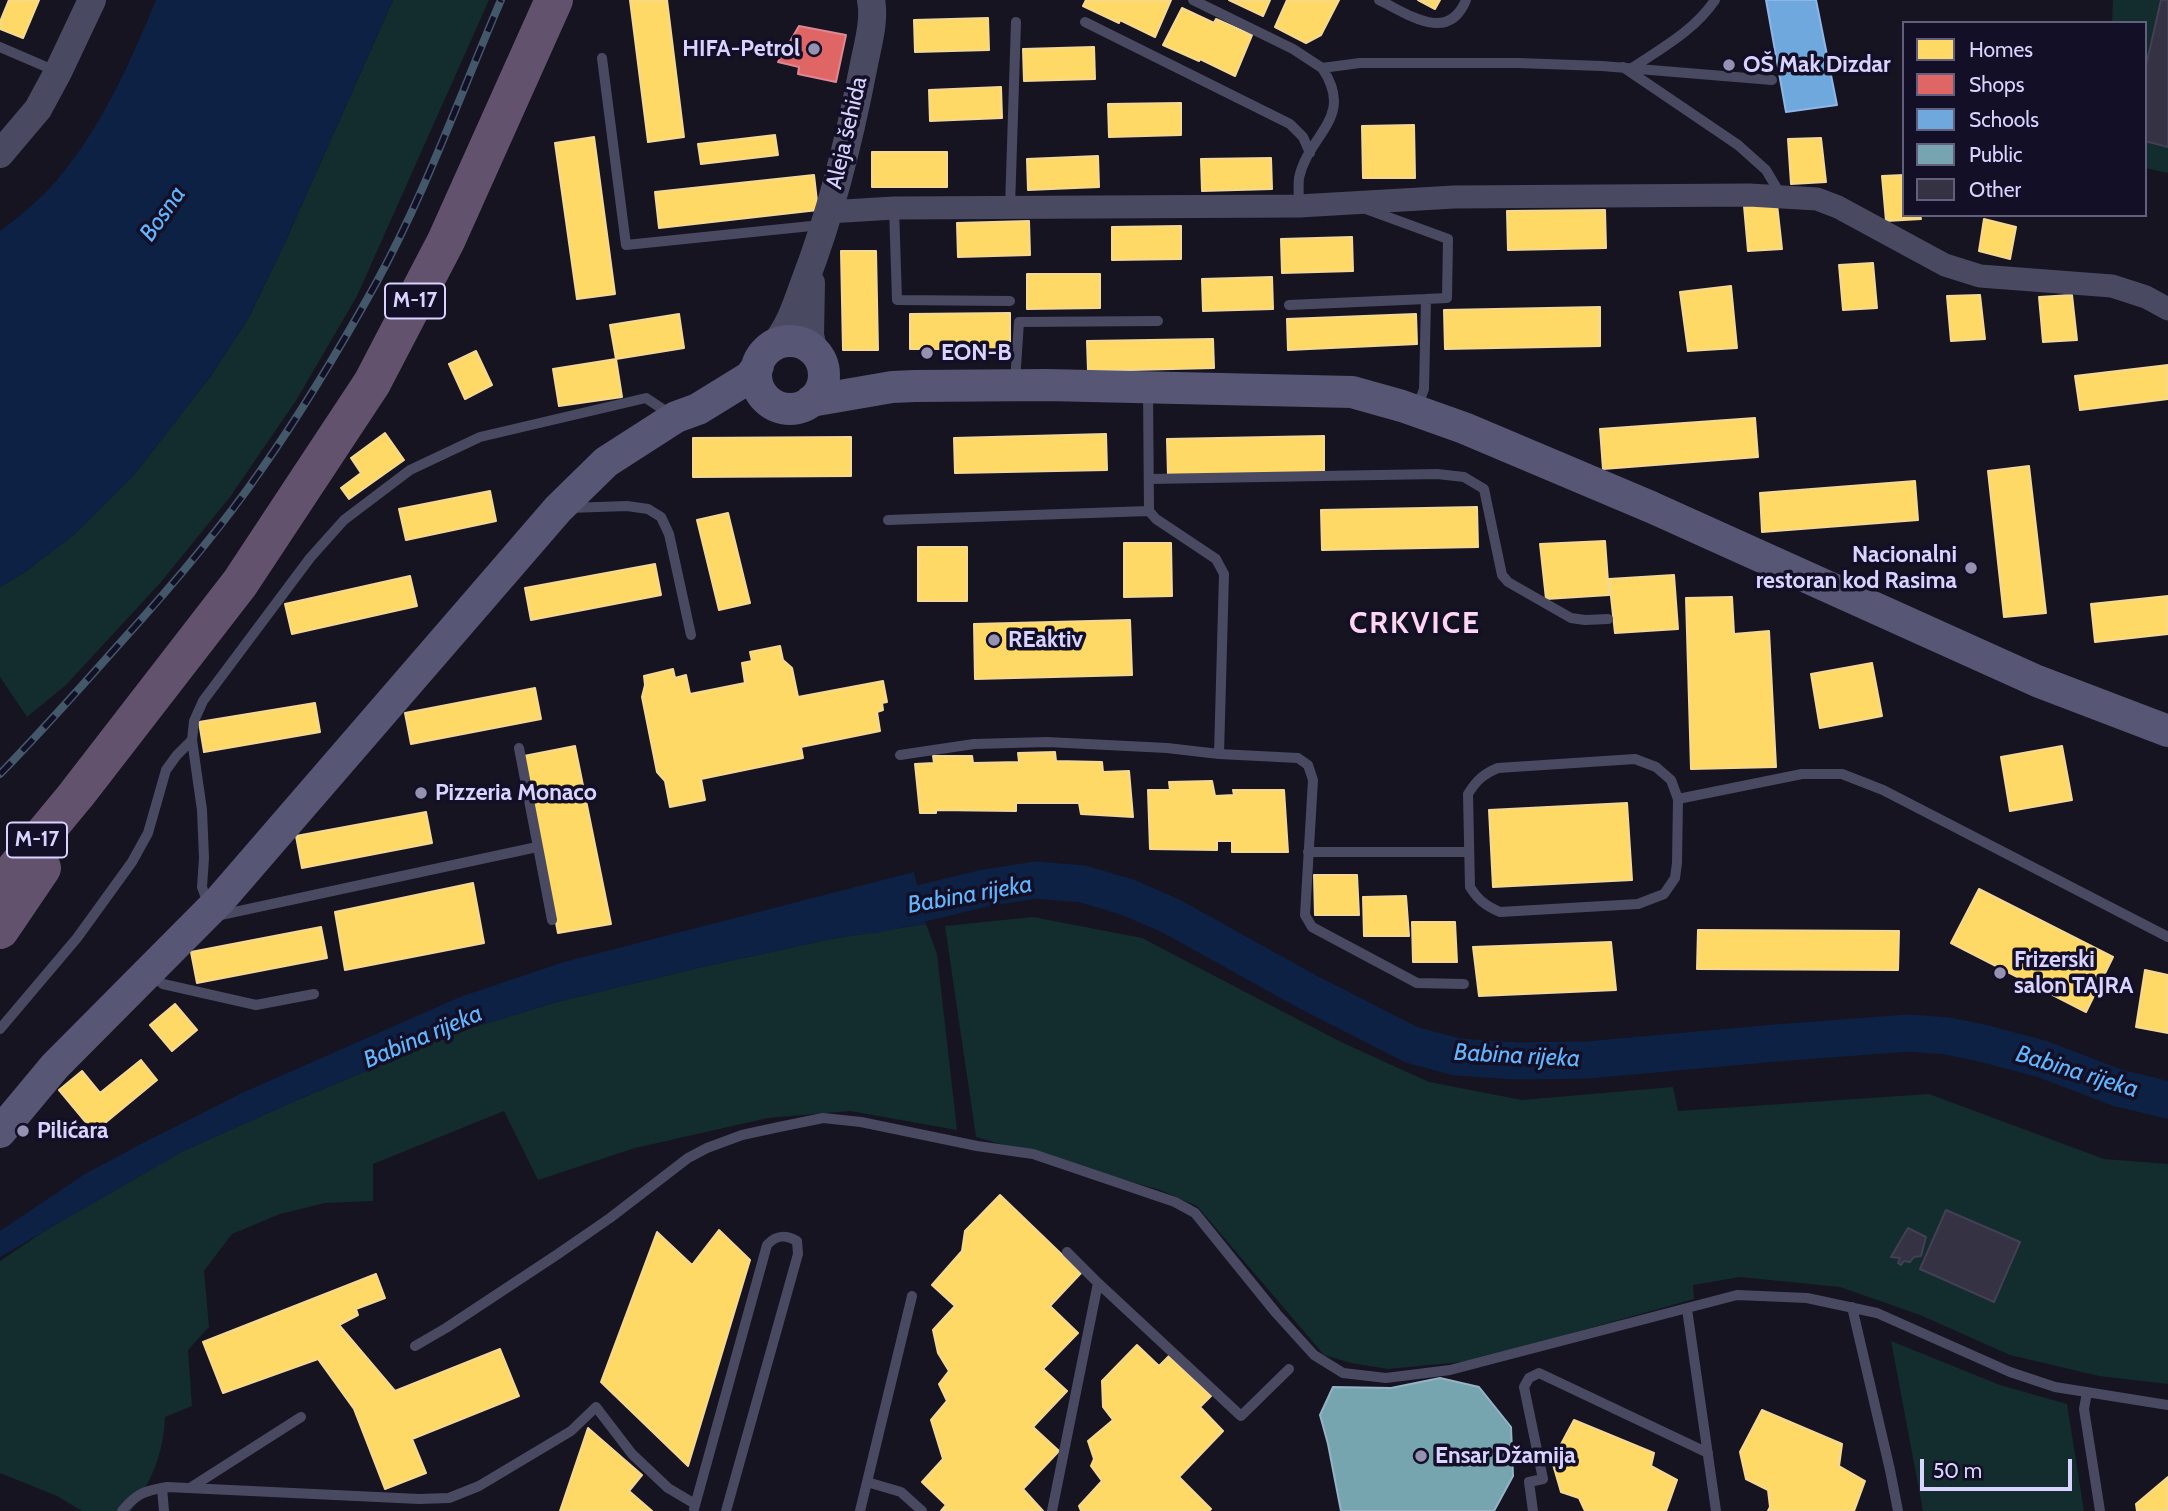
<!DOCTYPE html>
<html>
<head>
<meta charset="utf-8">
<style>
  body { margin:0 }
  #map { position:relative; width:2168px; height:1511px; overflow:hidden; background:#161421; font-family:Cabin,sans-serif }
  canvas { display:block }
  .legend { position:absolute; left:1902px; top:21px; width:245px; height:196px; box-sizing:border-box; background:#130f26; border:2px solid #625e7d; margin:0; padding:9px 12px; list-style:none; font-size:21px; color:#d9d4ff }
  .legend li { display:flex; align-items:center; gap:14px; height:35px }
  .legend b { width:35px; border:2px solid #625e7d }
  .scale { position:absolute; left:1920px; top:1459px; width:152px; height:32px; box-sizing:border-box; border:4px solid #d9d4ff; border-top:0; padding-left:9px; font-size:21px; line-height:24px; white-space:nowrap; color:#d9d4ff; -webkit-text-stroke:5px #130f26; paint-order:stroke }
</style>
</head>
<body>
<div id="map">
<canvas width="2168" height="1511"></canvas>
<ul class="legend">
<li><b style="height:19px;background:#ffd966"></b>Homes</li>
<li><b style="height:19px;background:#e06666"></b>Shops</li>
<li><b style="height:19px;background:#6fa8dc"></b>Schools</li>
<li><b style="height:19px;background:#76a5af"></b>Public</li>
<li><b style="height:19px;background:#343243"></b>Other</li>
</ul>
<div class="scale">50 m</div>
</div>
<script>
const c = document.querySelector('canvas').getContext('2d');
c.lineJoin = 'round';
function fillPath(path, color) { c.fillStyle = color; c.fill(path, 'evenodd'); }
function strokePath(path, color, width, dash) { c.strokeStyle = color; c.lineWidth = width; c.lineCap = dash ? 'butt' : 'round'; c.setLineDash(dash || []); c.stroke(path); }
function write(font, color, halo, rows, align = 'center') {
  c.font = font + ' Cabin,sans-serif'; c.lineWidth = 7; c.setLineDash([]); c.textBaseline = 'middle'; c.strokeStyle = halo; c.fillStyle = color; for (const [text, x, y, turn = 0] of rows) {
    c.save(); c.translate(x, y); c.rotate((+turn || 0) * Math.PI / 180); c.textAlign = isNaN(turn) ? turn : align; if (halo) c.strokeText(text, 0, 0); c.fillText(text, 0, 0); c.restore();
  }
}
const green = new Path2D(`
  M393,0H489L357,296L297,399L230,497L161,582L66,685L27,717L0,677V587L25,572L76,533L134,475L210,377L248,319L283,247Z
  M2113,0H2168V173L2145,168V23H2112Z
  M1033,917L1142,938L1341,1042L1429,1082L1522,1100L1673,1087L1678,1111L1929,1094L2104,1159L2168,1164V1384L2099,1376L2010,1355L1920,1315L1840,1287L1740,1277L1693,1285L1694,1299L1472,1361L1388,1369L1351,1363L1324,1355L1197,1206L1160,1190L976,1137L945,926Z
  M926,924L937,954L957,1130L850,1111L768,1118L635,1148L538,1180L504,1111L373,1164V1201L325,1203L280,1214L232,1234L204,1271L209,1327L188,1350L192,1406L165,1417C164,1452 151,1483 131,1511H82L57,1496L0,1473V1261L46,1230L183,1151L295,1101L458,1032L557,1002L706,966L831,939Z
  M1891,1341L2000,1385L2067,1404L2084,1511H1923Z`);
const water = new Path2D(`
  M156,0H393L283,247L248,319L210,377L134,475L76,533L25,572L0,587V231C20,216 41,199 57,180C101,128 130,63 156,0Z
  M914,872L926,924L831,939L706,966L557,1002L458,1032L295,1101L183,1151L0,1257V1231L85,1174L141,1144L242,1093L460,997L564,962Z`);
const homes = new Path2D(`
  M9,0H39L23,38L0,29V22Z
  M630,0H667L684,137L648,142Z
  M1086,0H1171L1155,37L1120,20L1119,23L1083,6Z
  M1229,0H1270L1263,16Z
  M1287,0H1339L1321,35L1306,43L1275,27Z
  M1418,0H1440L1435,9Z
  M1182,8L1214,23L1216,19L1252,35L1235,76L1200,59L1199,61L1163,45Z
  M988,18L989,50L915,52L914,20Z
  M1094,47L1095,79L1024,81L1023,49Z
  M1001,87L1002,118L930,121L929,90Z
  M1181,103V135L1109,137L1108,104Z
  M1414,125L1415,178H1363L1362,126Z
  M775,135L778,155L701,164L698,144Z
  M594,137L615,294L577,299L555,143Z
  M1821,138L1826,182L1791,184L1788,139Z
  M872,152H947V187H872Z
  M1098,156L1099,187L1028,190L1027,159Z
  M1271,158L1272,189L1202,191L1201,159Z
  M814,175L818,210L659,228L655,192Z
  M1904,175V215H1920L1921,219L1886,221L1882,176Z
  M1777,204L1782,249L1748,251L1744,206Z
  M1605,210L1606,248L1508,250L1507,211Z
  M1984,219L2016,227L2010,259L1979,251Z
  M1029,221L1030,255L958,257L957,223Z
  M1181,226V259L1112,260V227Z
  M1352,237L1353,271L1282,273L1281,239Z
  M841,251H876L878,350H843Z
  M1873,263L1877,308L1843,310L1839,265Z
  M1027,274H1100V308L1027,309Z
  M1272,277L1273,309L1203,311L1202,279Z
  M1731,286L1737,348L1688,351L1680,292Z
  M1980,295L1985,339L1951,341L1947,296Z
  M2072,295L2077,340L2043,342L2039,297Z
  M1600,307V346L1445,349L1444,310Z
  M1010,313V349H910V314Z
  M679,314L684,348L616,359L610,325Z
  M1416,314L1417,344L1288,350L1287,319Z
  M1213,339L1214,368L1088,371L1087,341Z
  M476,351L492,385L465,399L449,364Z
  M616,359L622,397L559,406L553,369Z
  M2168,365V399L2080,410L2075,376Z
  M1755,418L1758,457L1603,469L1600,429Z
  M385,433L404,460L349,499L341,488L361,473L351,458Z
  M1106,434L1107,470L955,473L954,438Z
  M1324,436V472L1168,475L1167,439Z
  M851,437V476L693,477V438Z
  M2029,466L2046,613L2004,617L1988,471Z
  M1915,481L1918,520L1762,532L1760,493Z
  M490,491L496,521L406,540L399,509Z
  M1477,507L1478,547L1322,550L1321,510Z
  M728,513L750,603L719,610L697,520Z
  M1605,541L1609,595L1546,599L1540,544Z
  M1124,543H1171L1172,596L1124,597Z
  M918,547H967V601H918Z
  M655,564L661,595L531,620L525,588Z
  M1674,575L1678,629L1615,633L1609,579Z
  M410,576L417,606L292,634L285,604Z
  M2168,596V634L2095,642L2091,604Z
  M1732,597L1734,634L1769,631L1776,767L1691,769L1686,598Z
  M1130,620L1132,675L975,679L974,624Z
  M780,646L783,660L792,668L798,697L883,681L887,702L882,703L883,710L877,712L880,731L801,747L803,758L701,779L705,800L670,807L665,781L657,772L642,697L645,685L644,676L673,669L675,678L686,675L690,694L745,683L742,663L752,661L750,652Z
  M1872,663L1882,716L1820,728L1811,674Z
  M535,688L541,719L411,744L405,713Z
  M315,703L320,732L204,752L199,722Z
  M575,746L611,924L558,933L524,756Z
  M2062,746L2072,800L2010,811L2001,757Z
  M1055,752L1056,761L1102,762L1103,772L1129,771L1133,817L1081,814L1079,803H1016V811L936,810V813H920L915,764L934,763L933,756H972L973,763L1019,762L1018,753Z
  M1212,781L1215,796L1234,795L1233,790H1284L1288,852H1232V841H1217V850L1150,849L1148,790H1170L1169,782Z
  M1627,803L1632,880L1493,887L1489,810Z
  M426,812L432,843L302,868L296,836Z
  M1314,875H1357L1359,915H1315Z
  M473,883L484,943L345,970L335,912Z
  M1979,889L2113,957L2086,1012L1951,943Z
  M1406,896L1409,936H1364L1363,897Z
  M1412,922H1455L1457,962H1413Z
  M321,927L327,958L197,983L191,952Z
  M1698,930L1899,931L1898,970L1697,969Z
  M1611,942L1616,990L1479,996L1473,947Z
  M2145,970L2168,975V1033L2136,1027Z
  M175,1004L197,1030L172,1051L150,1025Z
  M141,1060L157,1080L94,1132L59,1090L82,1071L100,1093Z
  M1000,1195L1081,1273L1050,1306L1078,1333L1043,1369L1067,1391L1033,1427L1059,1451L1023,1489L1043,1511H941L946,1505L922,1482L943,1459L931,1420L947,1401L939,1384L949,1371L938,1353L933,1330L955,1306L932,1285L962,1251L965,1231Z
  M719,1230L750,1260L688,1466L601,1382L657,1232L692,1265Z
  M376,1274L385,1298L356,1309L358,1315L339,1325L395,1391L500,1349L519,1396L412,1439L426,1473L385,1489L354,1409L318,1359L223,1393L203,1342Z
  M1137,1345L1159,1366L1169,1356L1211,1396L1200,1407L1223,1431L1179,1477L1211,1509L1209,1511H1081L1079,1506L1102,1481L1091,1466L1094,1459L1088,1441L1113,1420L1103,1407L1102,1381Z
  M1762,1410L1842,1444L1839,1466L1865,1481L1854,1511H1768L1770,1507L1768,1490L1746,1479L1740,1452Z
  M1574,1420L1654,1453L1651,1466L1677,1480L1666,1511H1585L1579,1498L1561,1492L1552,1461Z
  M588,1428L642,1475L629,1491L652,1511H560Z
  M1391 1474a8 8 0 1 1 16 0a8 8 0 1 1-16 0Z
  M2168,1477V1511H2137L2136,1504Z`);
const shops = new Path2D(`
  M799,26L846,35L836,82L798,74L799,67L778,62Z`);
const schools = new Path2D(`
  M1766,0H1816L1837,105L1786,112Z`);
const public = new Path2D(`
  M1440,1378L1479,1387L1511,1427L1513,1476L1494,1511H1341L1328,1444L1320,1415L1333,1387L1391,1388Z`);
const river = new Path2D(`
  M873,915L985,888L1036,880L1083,884L1127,897L1171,916L1306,991L1412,1045L1457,1057L1517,1061L1587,1060L1776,1043L1909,1033L1947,1036L1982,1043L2042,1059L2118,1088L2168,1100`);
const building = new Path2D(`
  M2161,0H2168V147L2145,141V70Z
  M1946,1210L2020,1242L1994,1302L1920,1269Z
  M1908,1228L1926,1237L1921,1256L1914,1257L1910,1262L1904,1261L1901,1265L1898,1263L1900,1258L1891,1257Z`);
const service = new Path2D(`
  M1193,0L1293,49L1322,68
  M1379,0C1408,14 1448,44 1466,0
  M1085,22L1290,124L1303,137L1310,153
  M0,47L58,72
  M602,58L626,245L821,225
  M1623,67L1738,145L1766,170L1782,197
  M1632,68C1662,48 1695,30 1715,0
  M1299,206C1299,197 1298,187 1299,178C1308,134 1356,118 1322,68L1360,63H1518L1602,66L1772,80
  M1010,207L1016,22
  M894,208L897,300L1010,301
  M1366,209L1448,239L1447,298L1426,299
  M1289,305L1426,299L1424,389L1417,408
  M1015,382L1019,322L1158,321
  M1149,479L1437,474L1464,477L1484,489L1502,575L1508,582L1571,618L1585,620L1608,619
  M568,508L627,506L648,509L661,517L669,534L691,635
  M888,520L1149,511
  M519,748L552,920
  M1219,754L1298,758L1308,765L1313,780L1305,915L1312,927L1417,983L1464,984
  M900,755L974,744L1047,742L1167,748L1219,754L1224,574L1216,559L1156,519L1149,511L1148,390
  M1635,759L1656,767L1671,780L1678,799L1677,863L1675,878L1664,894L1638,904L1500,912C1486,906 1478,900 1470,887L1468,794C1476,781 1483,774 1498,768Z
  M1678,799L1802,774H1842L1883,790L2168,937
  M537,847L216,916L210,909L202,887L204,858L202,810L192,740L194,721L203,701L310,558L344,520L410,470L480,437L646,398L673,416
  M1308,852H1468
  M151,975L163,984L256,1005L314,994
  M0,1029L77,938L132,862L148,833L166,770L177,755L192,740
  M1067,1252L1098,1283
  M1852,1307L1890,1470L1898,1511
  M1687,1309L1716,1511
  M415,1346L446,1328L558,1254L610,1218L688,1158L707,1148L742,1135L779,1127L823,1118L861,1122L977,1146L1033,1154L1175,1202L1195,1213L1276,1313L1314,1355L1343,1373L1386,1378L1450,1370L1737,1295L1807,1298L1877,1313L2010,1372L2055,1387L2168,1405
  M2087,1392L2084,1409L2100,1511
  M867,1482L901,1492L922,1511
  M162,1488L164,1511
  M190,1488L301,1417
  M694,1509L767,1245C776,1235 785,1234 797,1241L798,1254L726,1511
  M122,1511C137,1493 144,1491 167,1487L419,1499L449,1498L479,1486L571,1431L596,1407L632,1454L668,1488L695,1504
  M860,1511L912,1296
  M1052,1511L1098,1283L1241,1416L1289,1369
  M1533,1511L1529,1482L1543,1479L1524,1387L1529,1378L1539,1373L1708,1453`);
const minor = new Path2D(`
  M828,212L894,208L1299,206L1454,197L1749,195L1817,199L1838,207L1945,265L1980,276L2112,286L2146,297L2168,309`);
const tertiary = new Path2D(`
  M0,154L38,109L58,72L92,0
  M811,283L810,335L813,349
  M775,344C790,326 797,303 805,281C832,211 850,137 864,64C868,44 875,20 871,0`);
const secondary = new Path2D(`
  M756 375a34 34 0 1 1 68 0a34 34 0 1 1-68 0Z
  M811,401L892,387L915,386L1046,385L1352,392L1402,406L1464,428L1651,507L2037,681L2168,731
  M0,1132L55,1066L220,900L558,509L606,462L676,417L698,409L750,377L758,366`);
const trunk = new Path2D(`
  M0,887L76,795L240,583L372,383L446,241L554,0
  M0,930L42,868`);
const rail = new Path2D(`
  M0,774C42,731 81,687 121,642C171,587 219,531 261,470C303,410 340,348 375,285C425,194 460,95 501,0`);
const markers = [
  [814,49,7,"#9591b1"],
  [1729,65,7,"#9591b1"],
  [927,353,7,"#9591b1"],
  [1971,568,7,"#9591b1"],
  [994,640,7,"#9591b1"],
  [421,793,7,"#9591b1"],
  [2000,973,7,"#9591b1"],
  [23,1131,7,"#9591b1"],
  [1421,1456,7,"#9591b1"]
];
const shields = [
  [415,301,60],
  [37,840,60]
];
const shieldNames = [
  ["M-17",415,301],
  ["M-17",37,840]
];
const poiNames = [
  ["HIFA-Petrol",800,49,"right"],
  ["OŠ Mak Dizdar",1743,65],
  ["EON-B",941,353],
  ["Nacionalni",1957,555,"right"],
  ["restoran kod Rasima",1957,581,"right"],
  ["REaktiv",1008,640],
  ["Pizzeria Monaco",435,793],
  ["Frizerski",2014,960],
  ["salon TAJRA",2014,986],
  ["Pilićara",37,1131],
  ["Ensar Džamija",1435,1456]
];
const streetNames = [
  ["Aleja šehida",847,133,-77]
];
const waterNames = [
  ["Bosna",163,214,-55],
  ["Babina rijeka",970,895,-10],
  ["Babina rijeka",423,1037,-23],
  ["Babina rijeka",1517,1056,3],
  ["Babina rijeka",2077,1072,17]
];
const districtNames = [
  ["CRKVICE",1415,624]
];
fillPath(green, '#132c2d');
fillPath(water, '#0d2144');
fillPath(homes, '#ffd966');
strokePath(homes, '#f4d894', 2);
fillPath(shops, '#e06666');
strokePath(shops, '#de8794', 2);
fillPath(schools, '#6fa8dc');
strokePath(schools, '#8fb5e6', 2);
fillPath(public, '#76a5af');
strokePath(public, '#94b3c7', 2);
strokePath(river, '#0d2144', 37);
fillPath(building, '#343243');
strokePath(building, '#433f54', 2);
strokePath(service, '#4a4962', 10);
strokePath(minor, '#4a4962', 23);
strokePath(tertiary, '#4a4962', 28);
strokePath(secondary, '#575674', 32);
strokePath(trunk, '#62526e', 38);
strokePath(rail, '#43596b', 8);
strokePath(rail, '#130f26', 5, [16]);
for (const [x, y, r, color] of markers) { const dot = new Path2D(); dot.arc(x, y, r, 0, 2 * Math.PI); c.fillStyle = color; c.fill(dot); strokePath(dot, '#130f26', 2.5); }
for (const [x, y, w] of shields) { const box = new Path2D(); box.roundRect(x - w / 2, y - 17.5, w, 35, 5); c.fillStyle = '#130f26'; c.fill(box); strokePath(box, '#d9d4ff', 2); }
write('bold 21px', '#d9d4ff', null, shieldNames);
write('bold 23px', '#d9d4ff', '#130f26', poiNames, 'left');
write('23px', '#d9d4ff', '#130f26', streetNames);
write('italic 24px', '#62b6ff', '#130f26', waterNames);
c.letterSpacing = '2px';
write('bold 30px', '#ffd6f0', '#130f26', districtNames);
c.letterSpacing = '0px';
</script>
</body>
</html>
